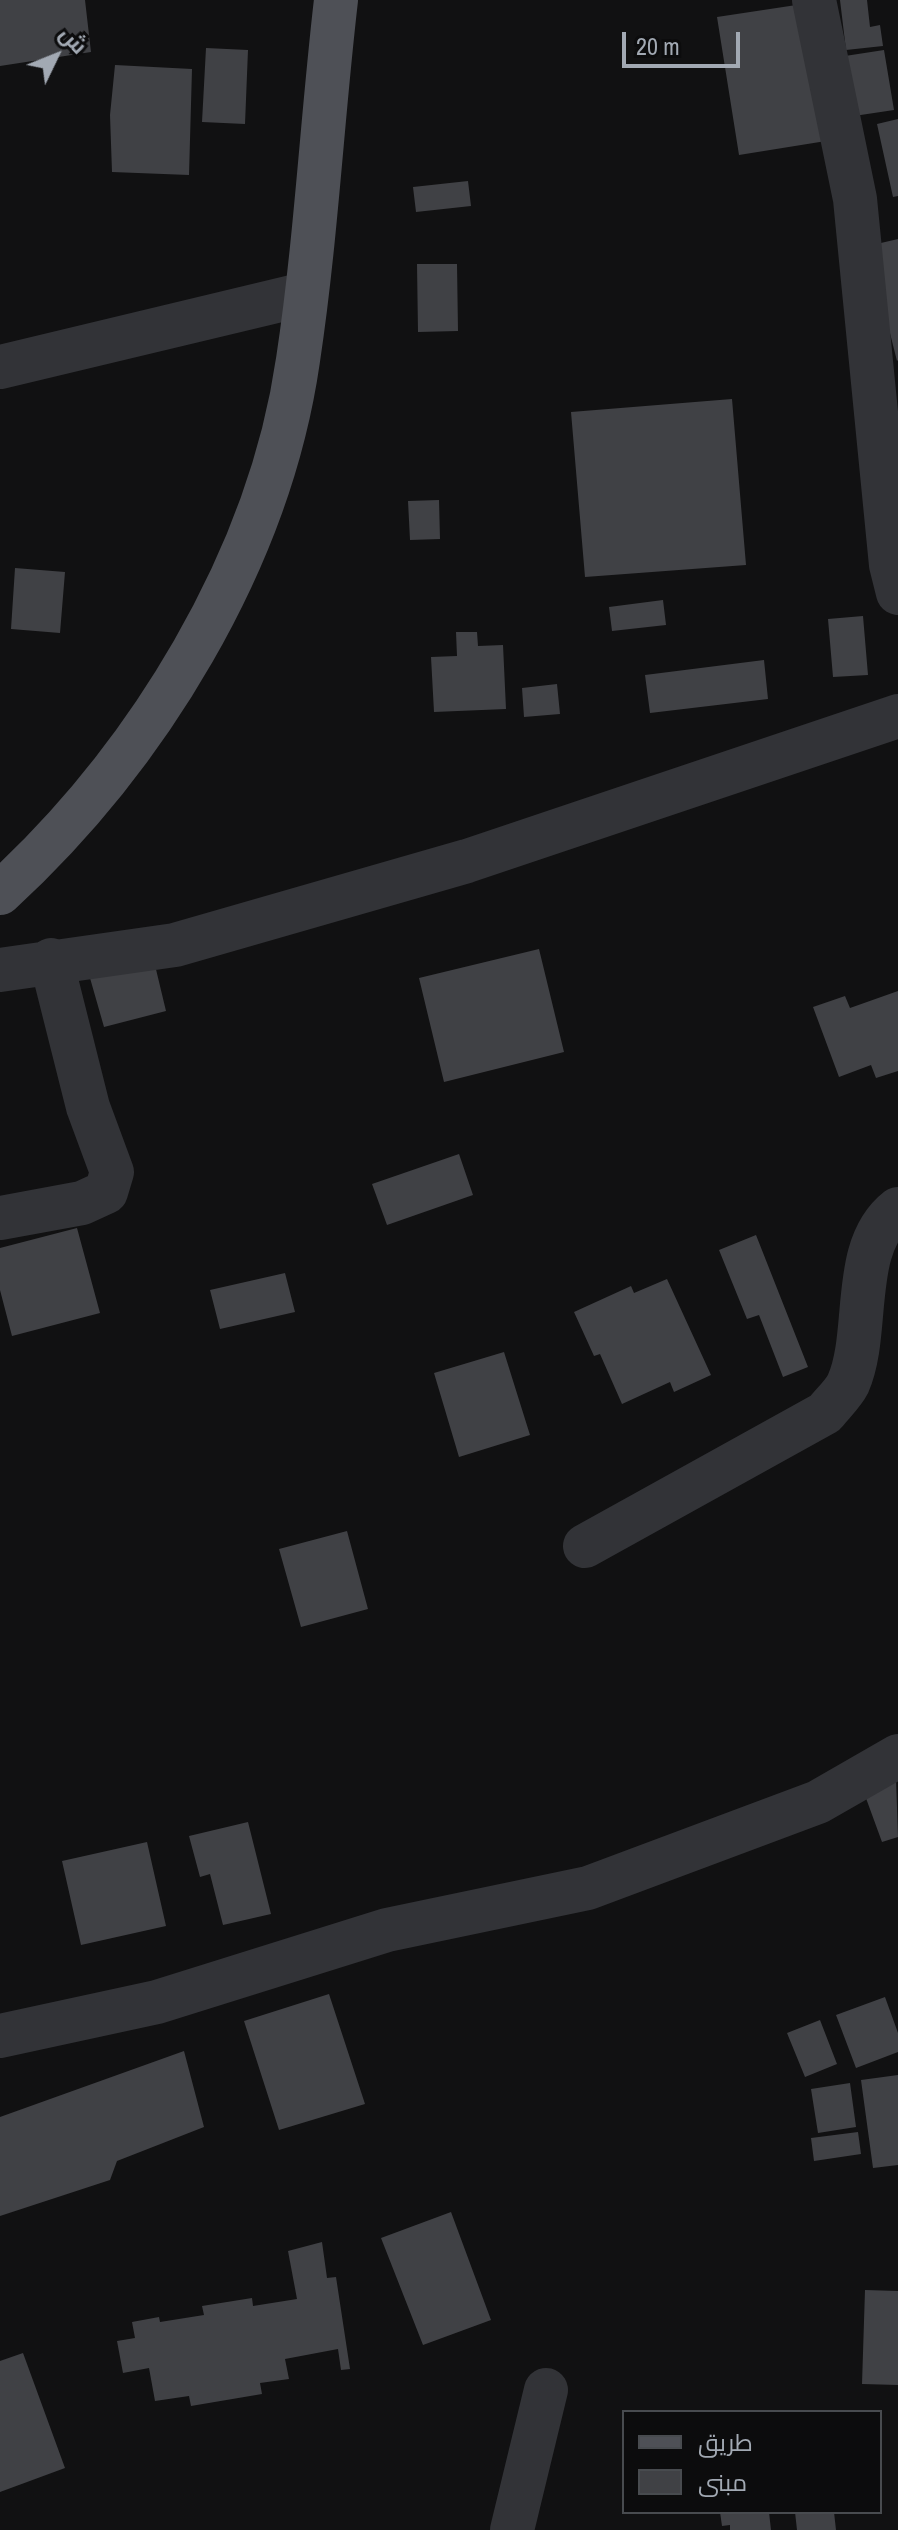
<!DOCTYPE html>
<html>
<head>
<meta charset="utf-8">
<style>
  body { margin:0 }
  #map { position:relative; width:898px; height:2530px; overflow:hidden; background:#111112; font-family:"Archivo Narrow",Cairo,sans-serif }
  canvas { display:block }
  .legend { position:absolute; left:622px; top:2410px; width:260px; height:104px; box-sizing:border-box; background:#0c0c0d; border:2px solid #484b4f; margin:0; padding:10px 14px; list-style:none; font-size:24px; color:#a2a9b3 }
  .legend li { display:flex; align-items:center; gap:16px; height:40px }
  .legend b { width:40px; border:2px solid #484b4f }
  .north { position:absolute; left:16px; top:16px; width:80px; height:80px; -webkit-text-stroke:6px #0c0c0d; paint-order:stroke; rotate:47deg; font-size:22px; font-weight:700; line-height:32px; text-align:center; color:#a2a9b3 }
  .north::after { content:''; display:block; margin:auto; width:28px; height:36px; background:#a2a9b3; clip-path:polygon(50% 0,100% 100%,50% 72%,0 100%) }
  .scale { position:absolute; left:622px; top:32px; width:118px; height:36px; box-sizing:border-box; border:4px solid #a2a9b3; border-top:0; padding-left:10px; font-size:24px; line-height:28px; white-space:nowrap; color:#a2a9b3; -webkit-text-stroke:6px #0c0c0d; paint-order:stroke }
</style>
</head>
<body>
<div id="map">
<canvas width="898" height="2530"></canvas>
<ul class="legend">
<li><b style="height:10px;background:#4e5056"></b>طريق</li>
<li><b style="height:22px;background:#404145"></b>مبنى</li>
</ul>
<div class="north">ش</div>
<div class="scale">20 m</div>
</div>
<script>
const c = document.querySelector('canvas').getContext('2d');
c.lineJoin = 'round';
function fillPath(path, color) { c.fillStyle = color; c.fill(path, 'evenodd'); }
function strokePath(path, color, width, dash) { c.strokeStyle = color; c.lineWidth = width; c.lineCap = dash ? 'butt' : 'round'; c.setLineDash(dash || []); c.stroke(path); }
const building = new Path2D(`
  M0,0H85L91,52L0,66Z
  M840,0H867L870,27L880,25L883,46L846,50Z
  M803,4L826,141L739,155L717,17Z
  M206,48L248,50L245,124L202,122Z
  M884,50L894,110L854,116L845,56Z
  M115,65L192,69L189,175L112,172L110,115Z
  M898,119V196L893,197L877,124Z
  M468,181L471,206L416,212L413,187Z
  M898,239V360L897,361L868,246Z
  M417,264H457L458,331L418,332Z
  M732,399L746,565L585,577L571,412Z
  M439,500L440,539L410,540L408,501Z
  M15,568L65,572L60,633L11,629Z
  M663,600L666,625L612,631L609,607Z
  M863,616L868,675L833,677L828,619Z
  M456,632H477L478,646L503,645L506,709L434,712L431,657L457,656Z
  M764,660L768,699L650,713L645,675Z
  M557,684L560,714L524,717L522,688Z
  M539,949L564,1052L444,1082L419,978Z
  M154,961L166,1011L104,1027L90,978Z
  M898,991V1071L876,1078L871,1065L839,1077L813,1007L845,996L850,1008Z
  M459,1154L473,1195L387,1225L372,1184Z
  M77,1228L100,1313L12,1336L0,1290V1248Z
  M756,1235L808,1367L783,1377L759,1315L747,1319L719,1250Z
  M285,1273L295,1312L220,1329L210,1290Z
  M667,1279L711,1375L674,1392L670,1382L622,1404L600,1354L594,1356L574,1312L631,1286L634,1293Z
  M504,1352L530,1435L459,1457L434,1373Z
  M347,1531L368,1609L301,1627L279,1549Z
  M896,1778L898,1837L882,1842L863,1790Z
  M248,1822L271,1914L223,1925L210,1874L200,1877L189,1836Z
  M147,1842L166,1926L81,1945L62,1861Z
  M329,1994L365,2104L279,2130L244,2021Z
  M885,1997L898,2033V2052L856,2068L836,2015Z
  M820,2020L837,2064L805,2077L787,2033Z
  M184,2051L204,2127L117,2161L110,2180L0,2216V2117Z
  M898,2075V2165L873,2168L861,2080Z
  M850,2083L856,2127L818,2133L811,2089Z
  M858,2132L861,2154L814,2161L811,2138Z
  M451,2212L491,2320L423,2345L381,2238Z
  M322,2242L327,2278L336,2277L350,2369L341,2370L338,2349L285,2359L289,2379L260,2383L262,2394L191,2406L189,2396L155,2401L149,2368L123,2373L117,2341L135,2338L132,2322L159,2317L160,2322L204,2315L202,2306L252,2298L253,2306L297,2299L288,2251Z
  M865,2290L898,2291V2385L862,2384Z
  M23,2353L65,2468L0,2492V2361Z
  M720,2512H769L771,2530H730V2525L722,2526Z
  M795,2512H834L836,2530H797Z`);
const minor = new Path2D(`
  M814,0L855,199L891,565L898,593
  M0,367L305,294
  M0,970L175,945L467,861L898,716
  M0,1218L82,1203L106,1192L112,1172L88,1107L51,960
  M585,1546L825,1413C832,1404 843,1394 848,1384C871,1332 849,1247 898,1209
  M0,2036L157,2002L387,1930L588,1888L818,1802L898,1756
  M512,2530L546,2390`);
const major = new Path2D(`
  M0,893C147,758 269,561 298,360C316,241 322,120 336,0`);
fillPath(building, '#404145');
strokePath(minor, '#323337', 44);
strokePath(major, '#4e5056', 44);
</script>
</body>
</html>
